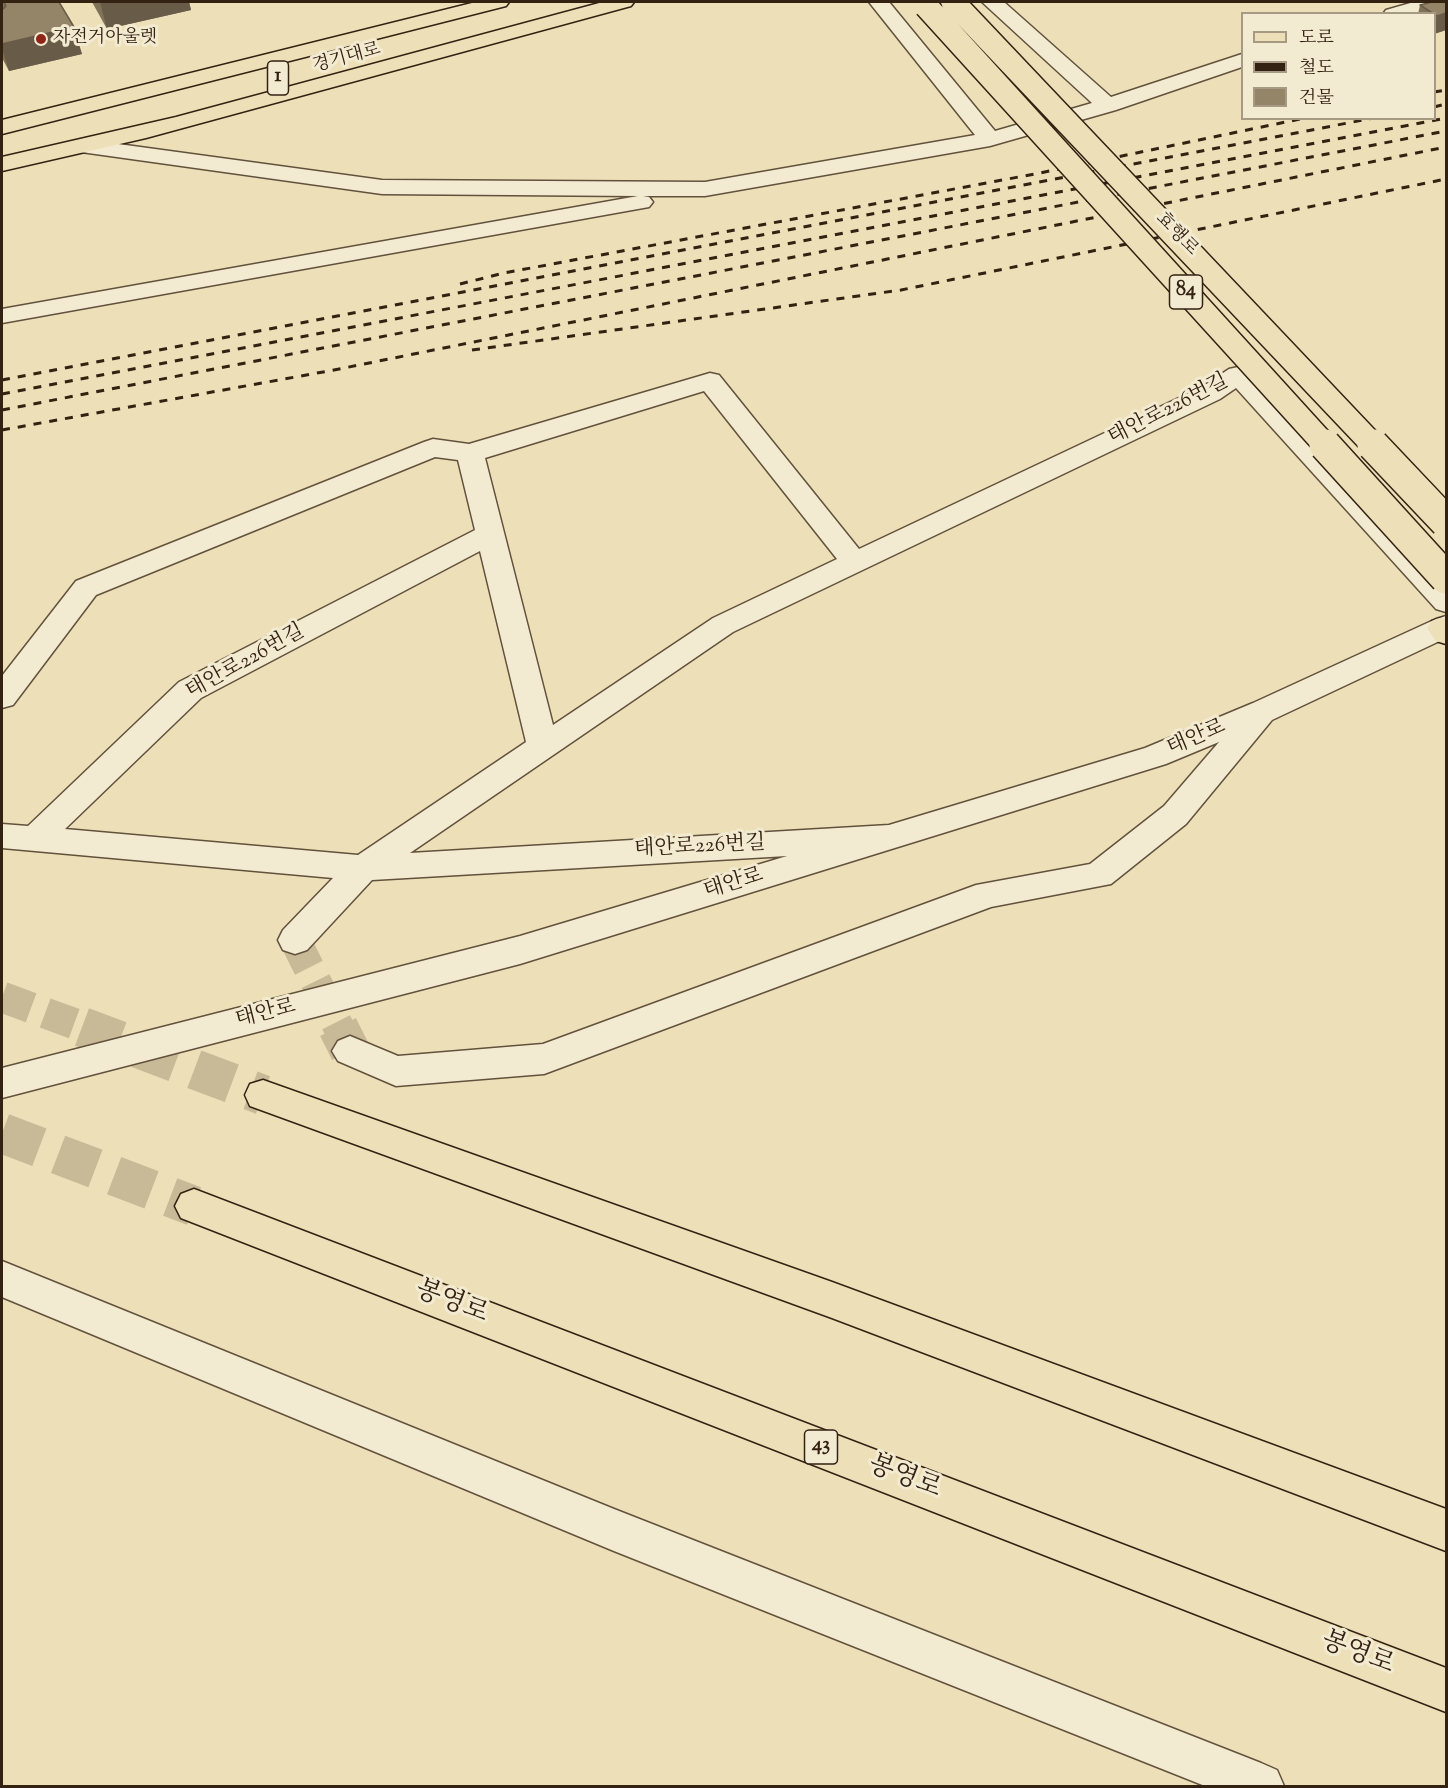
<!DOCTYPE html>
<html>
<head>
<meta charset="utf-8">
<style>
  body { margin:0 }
  #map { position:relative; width:1448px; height:1788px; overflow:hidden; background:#ede0b8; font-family:"Sorts Mill Goudy","Noto Serif KR",serif }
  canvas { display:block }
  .frame { position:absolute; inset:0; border:3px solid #332112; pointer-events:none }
  .legend { position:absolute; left:1241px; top:12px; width:195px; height:108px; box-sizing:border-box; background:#f3ebd1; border:2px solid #a69a85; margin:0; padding:8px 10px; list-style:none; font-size:18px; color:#332112 }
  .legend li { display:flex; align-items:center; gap:12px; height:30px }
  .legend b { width:30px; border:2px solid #a69a85 }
</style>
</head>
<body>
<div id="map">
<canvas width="1448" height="1788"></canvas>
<div class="frame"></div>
<ul class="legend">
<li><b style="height:8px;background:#ede0b8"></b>도로</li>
<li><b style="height:8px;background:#332112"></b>철도</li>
<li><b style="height:16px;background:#948468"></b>건물</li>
</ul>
</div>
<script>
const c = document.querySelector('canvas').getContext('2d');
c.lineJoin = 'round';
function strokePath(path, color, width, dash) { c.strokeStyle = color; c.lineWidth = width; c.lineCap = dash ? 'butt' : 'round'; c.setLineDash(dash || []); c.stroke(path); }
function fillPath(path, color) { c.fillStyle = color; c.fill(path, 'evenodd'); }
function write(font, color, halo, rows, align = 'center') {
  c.font = font + ' "Sorts Mill Goudy","Noto Serif KR",serif'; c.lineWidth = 6; c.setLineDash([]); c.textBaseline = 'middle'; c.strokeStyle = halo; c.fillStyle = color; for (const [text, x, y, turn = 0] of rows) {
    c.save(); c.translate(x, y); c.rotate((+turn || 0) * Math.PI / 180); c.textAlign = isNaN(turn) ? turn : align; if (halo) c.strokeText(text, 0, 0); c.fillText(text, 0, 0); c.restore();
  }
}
const minorTunnelFar1 = new Path2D(`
  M295,940L339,1028`);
const minorTunnel = new Path2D(`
  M338,1027L350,1051`);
const highwayTunnelFar1 = new Path2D(`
  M2,997L86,1028`);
const highwayTunnel = new Path2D(`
  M82,1027L263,1095
  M2,1133L194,1206`);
const minor = new Path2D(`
  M869,2H889L995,131L1092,103L982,2H1004L1111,97L1242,54V67L1116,110L990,146L705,196H643L649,197L653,202L649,207L2,323V309L638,196L382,194L81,152L78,147L81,142L89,140L382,180L705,182L975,135Z
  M1414,2H1444C1434,16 1399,14 1383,14L1386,10Z
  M1238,367L1247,369L1446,584V612L1436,609L1236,388L1220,399L733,632L410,853L889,825L1145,748L1253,703L1436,619L1446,616V638L1272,720L1186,824L1111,884L991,907L544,1074L396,1086L338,1061L332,1051L338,1041L350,1036L398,1056L543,1044L976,885L1090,864L1164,806L1219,742L1166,764L520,964L2,1098V1068L520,936L787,856L372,880L307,950L295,954L283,950L278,940L283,930L333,878L2,848V824L28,826L179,682L475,530L458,460L435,457L96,595L13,705L2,708V676L76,581L424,442L433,439L469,444L710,373L719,375L859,549L1202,387L1229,369ZM704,391L837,559L713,618L553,725L485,458ZM480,551L526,742L358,855L65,829L201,698Z
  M2,1261L614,1509L1261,1763L1277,1770L1284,1786H1205L614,1551L2,1297Z`);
const major = new Path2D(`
  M476,2H509L506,6L2,134V120Z
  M603,2H634L631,6L146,138L2,171V157L176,117Z
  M1442,618L1446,619V644L1436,641L1427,628L1432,621Z`);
const highway = new Path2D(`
  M263,1080L832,1282L1446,1509V1551L832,1318L250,1106L245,1095L250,1084Z
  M194,1189L1446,1668V1712L181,1218L175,1206L181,1194Z`);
const rail = new Path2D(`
  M1434,92L1446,90
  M1434,107L1446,104
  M460,284L504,273L1040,173L1305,118
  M472,350L901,290L1446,179
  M2,380L1374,118
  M2,394L1446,118
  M2,410L1446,131
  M2,430L334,370L1446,147`);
const majorBridgeFar1 = new Path2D(`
  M953,2L1374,446
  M926,6L1326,446`);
const majorBridge = new Path2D(`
  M1325,445L1446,578
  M1373,445L1446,522`);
const wall = new Path2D(`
  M2,2H59L82,54L9,71L2,58Z
  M92,2H189L191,10L107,29Z
  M1446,2V30L1434,34V14H1418L1420,5Z`);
const shadedWall = new Path2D(`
  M100,2H189L191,10L107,29Z
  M1446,13V30L1434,34V26L1437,16Z
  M74,27L82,54L9,71L2,49V44Z`);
const building = new Path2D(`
  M4,2H59L74,27L2,44V10L6,6Z
  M1432,2H1446V13L1437,16L1420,5Z`);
const markers = [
  [41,39,6,"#8f2418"]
];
const farPoinames = [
  ["자전거아울렛",53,39]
];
const farStreetnames = [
  ["경기대로",347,59,-15],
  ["효행로",1176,235,46]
];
const shields = [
  [278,78,21],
  [1186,292,33],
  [821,1447,33]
];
const shieldNames = [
  ["1",278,78],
  ["84",1186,292],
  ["43",821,1447]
];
const streetNames = [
  ["태안로226번길",1169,411,-27],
  ["태안로226번길",246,663,-29],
  ["태안로",1197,739,-23],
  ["태안로226번길",700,848,-3],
  ["태안로",734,885,-17],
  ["태안로",266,1015,-14]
];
const nearStreetnames = [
  ["봉영로",451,1304,21],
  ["봉영로",904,1479,21],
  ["봉영로",1357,1655,21]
];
strokePath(minorTunnelFar1, '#c8ba97', 31, [31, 15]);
strokePath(minorTunnel, '#c8ba97', 40, [40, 20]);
strokePath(highwayTunnelFar1, '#c8ba97', 31, [31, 15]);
strokePath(highwayTunnel, '#c8ba97', 40, [40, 20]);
strokePath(minor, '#62513c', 3);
strokePath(major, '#332112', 3);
strokePath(highway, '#332112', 3);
fillPath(minor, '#f3ebd1');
fillPath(major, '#ede0b8');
fillPath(highway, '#ede0b8');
strokePath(rail, '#332112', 3, [8, 8]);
strokePath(majorBridgeFar1, '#332112', 26, []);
strokePath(majorBridge, '#332112', 34, []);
strokePath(majorBridgeFar1, '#ede0b8', 23);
strokePath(majorBridge, '#ede0b8', 31);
fillPath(wall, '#7f7259');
fillPath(shadedWall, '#685c49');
fillPath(building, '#948468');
strokePath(building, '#685c49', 1.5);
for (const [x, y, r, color] of markers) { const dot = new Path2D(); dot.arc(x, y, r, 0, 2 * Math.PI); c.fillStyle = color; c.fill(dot); strokePath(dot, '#f3ebd1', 2); }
write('18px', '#332112', '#f3ebd1', farPoinames, 'left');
write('18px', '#332112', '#f3ebd1', farStreetnames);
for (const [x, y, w] of shields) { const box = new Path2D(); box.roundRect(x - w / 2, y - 17, w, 34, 4.5); c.fillStyle = '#f3ebd1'; c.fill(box); strokePath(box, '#332112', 1.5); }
write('bold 20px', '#332112', null, shieldNames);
write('21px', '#332112', '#f3ebd1', streetNames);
write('26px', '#332112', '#f3ebd1', nearStreetnames);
</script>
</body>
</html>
